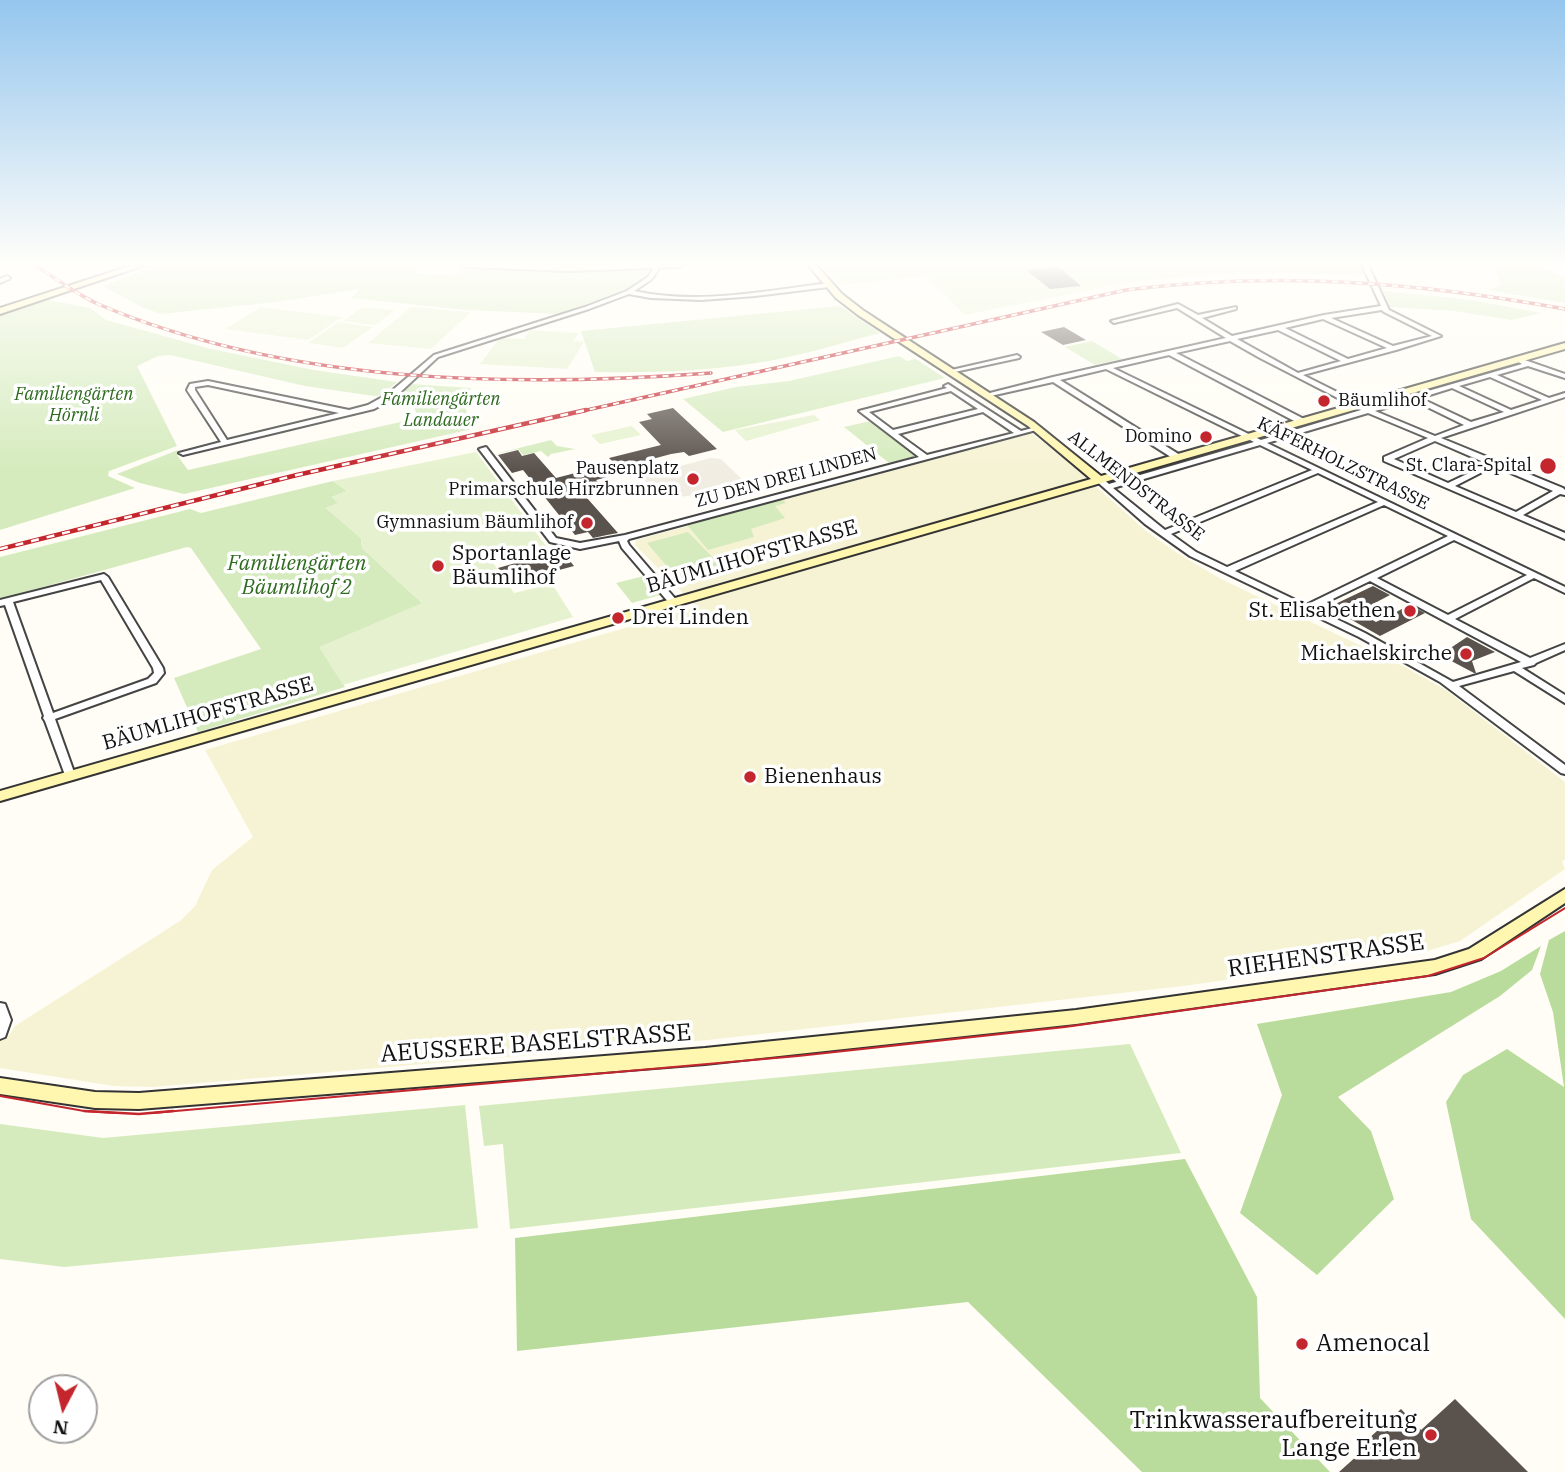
<!DOCTYPE html>
<html>
<head>
<meta charset="utf-8">
<style>
  body { margin:0 }
  #map { position:relative; width:1565px; height:1472px; overflow:hidden; background:#fffdf5; font-family:"IBM Plex Serif",serif }
  canvas { display:block }
  .north { position:absolute; left:28px; top:1374px; width:70px; height:70px; box-sizing:border-box; background:#fff; border:2px solid #a0a0a0; border-radius:50%; rotate:187deg; font-size:19px; font-weight:700; line-height:28px; text-align:center; color:#111 }
  .north::after { content:''; display:block; margin:auto; width:24px; height:32px; background:#c4262e; clip-path:polygon(50% 0,100% 100%,50% 72%,0 100%) }
</style>
</head>
<body>
<div id="map">
<canvas width="1565" height="1472"></canvas>
<div class="north">N</div>
</div>
<script>
const c = document.querySelector('canvas').getContext('2d');
c.lineJoin = 'round';
function fillPath(path, color) { c.fillStyle = color; c.fill(path, 'evenodd'); }
function strokePath(path, color, width, dash) { c.strokeStyle = color; c.lineWidth = width; c.lineCap = dash ? 'butt' : 'round'; c.setLineDash(dash || []); c.stroke(path); }
function write(font, color, halo, rows, align = 'center') {
  c.font = font + ' "IBM Plex Serif",serif'; c.lineWidth = 7; c.setLineDash([]); c.textBaseline = 'middle'; c.strokeStyle = halo; c.fillStyle = color; for (const [text, x, y, turn = 0] of rows) {
    c.save(); c.translate(x, y); c.rotate((+turn || 0) * Math.PI / 180); c.textAlign = isNaN(turn) ? turn : align; if (halo) c.strokeText(text, 0, 0); c.fillText(text, 0, 0); c.restore();
  }
}
const farmland = new Path2D(`
  M1031,433L1063,457L1146,531L1177,553L1221,579L1403,666L1446,690L1565,782V859L1562,862L1565,869L1460,941L1424,952L1183,986L708,1040L153,1087L114,1086L0,1068V1040L10,1034L15,1026L180,921L195,906L212,870L253,837L205,750L697,607L635,545L636,540Z`);
const green = new Path2D(`
  M158,265H423L414,273L454,276L464,266L534,271H652L632,287L560,314L466,310L351,298L360,289L276,302L161,314L144,308L103,286Z
  M1270,265H1360L1364,275L1282,273Z
  M1485,265H1532L1565,277V303L1488,290L1501,285L1496,270Z
  M1383,291L1472,300L1541,313L1512,320L1454,311L1390,307Z
  M48,300L90,308L106,320L211,349L314,370L397,382L382,395L374,396L305,386L170,355L158,356L137,366L177,446L109,471L108,476L135,488L0,530V314Z
  M840,306L880,333C852,340 825,349 797,355C731,371 662,373 595,372L581,331Z
  M1092,341L1122,359L1095,365L1065,347Z
  M899,356L907,361L916,359L945,378L723,432L683,399L736,387L789,381Z
  M1516,359L1528,364L1107,487L1098,479Z
  M410,384L471,388L465,406L472,429L184,494L140,483L117,474L178,450L177,455L188,470L418,418L412,401L397,398Z
  M871,421L917,456L889,463L844,427Z
  M551,440L557,446L575,449L551,454L548,457L541,451L523,455L518,449L491,455Z
  M333,481L347,491L332,497L339,503L326,508L361,538L362,548L423,604L320,647L345,687L198,732L174,678L261,649L191,548L187,547L0,599V557L190,509L201,513Z
  M782,499L786,503L775,506L785,518L751,529L754,537L708,550L687,525Z
  M688,532L721,566L678,579L647,543Z
  M644,576L660,595L632,603L616,583Z
  M1130,1044L1181,1153L510,1229L503,1144L484,1146L479,1106Z
  M465,1105L478,1228L64,1267L0,1259V1124L103,1138Z`);
const forest = new Path2D(`
  M1565,931V1319L1471,1219L1446,1102L1463,1075L1507,1049L1564,1087L1553,1012L1540,974L1549,940Z
  M1541,946L1532,970L1500,996L1338,1097L1371,1131L1394,1199L1317,1275L1240,1213L1282,1095L1257,1024L1451,992L1501,971Z
  M1185,1159L1257,1297L1260,1398L1330,1472H1142L968,1302L517,1351L515,1238Z`);
const pitch = new Path2D(`
  M822,265H1268L1281,273L1207,275L1129,282L965,315L925,276L839,285Z
  M261,307L342,317L308,340L225,329Z
  M363,307L395,310L375,325L343,321Z
  M411,307L471,312L431,349L368,343Z
  M339,322L373,327L343,348L308,343Z
  M530,330L579,333L573,341L584,342L567,369L480,364L500,338L524,339Z
  M814,415L820,420L746,441L735,430Z
  M632,426L641,435L600,444L591,435Z
  M476,452L546,546L493,563L514,593L552,584L573,617L343,685L319,647L422,603L362,548L361,538L325,508L338,503L332,497L347,491L333,481Z`);
const plaza = new Path2D(`
  M711,458L721,459L746,483L727,482L689,496L658,498L641,476Z`);
const building = new Path2D(`
  M1059,267L1081,286L1050,289L1026,270Z
  M1064,327L1086,340L1063,345L1041,332Z
  M673,408L717,449L689,456L684,452L671,454L645,461L650,466L596,480L607,493L587,498L618,533L607,535L593,538L588,532L575,535L523,470L512,473L498,455L518,450L522,456L534,453L556,478L614,463L609,458L661,445L639,422L652,419L647,414Z
  M561,550L574,566L511,583L498,568Z
  M1373,586L1390,595L1373,604L1364,615L1376,622L1410,605L1425,613L1380,636L1329,607Z
  M1467,637L1495,652L1472,661L1476,673H1474L1440,655Z
  M1455,1399L1528,1472H1339L1369,1445L1366,1441L1401,1409L1421,1430Z`);
const street = new Path2D(`
  M1362,265H1368L1389,310L1441,336L1396,350L1303,375L1369,408L1522,364L1513,359L1516,357L1565,374V378L1528,366L1497,375L1549,398L1565,393V397L1441,438L1563,488L1565,490V495L1560,494L1523,515L1565,533V539L1384,461V457L1428,438L1368,413L1267,443L1565,587V593L1534,578L1455,619L1530,658L1565,644V650L1536,663L1534,665L1522,668L1565,695V703L1514,671L1459,686L1565,765V774L1561,773L1440,682L1359,637L1190,556L1145,524L1094,479L1095,477H1101L1109,484L1254,442L1106,369L1060,380L1180,455V459H1174L1053,382L986,397L982,395L1053,377L1226,338L1177,308L1114,323L1111,321L1178,304L1198,315L1236,307V309L1202,318L1232,336L1324,315L1381,306ZM1382,310L1384,312L1432,336L1393,346L1331,318ZM1323,319L1387,348L1348,359L1285,328ZM1278,330L1341,361L1298,373L1237,339ZM1230,341L1260,358L1361,410L1261,440L1113,368L1169,355L1298,423H1304V419L1176,353ZM1490,377L1542,400L1511,410L1459,386ZM1452,388L1504,412L1471,422L1420,398ZM1413,400L1464,425L1435,436L1375,411ZM1435,441L1488,464L1448,483L1394,459ZM1260,445L1312,470L1165,530L1113,488ZM1494,466L1553,491L1516,512L1455,486ZM1318,473L1378,502L1227,567L1196,552L1171,534ZM1384,505L1448,536L1306,605L1235,571ZM1454,540L1527,575L1448,615L1377,578ZM1370,581L1521,662L1453,682L1365,633L1314,608Z
  M655,266L660,267L652,279L634,291C698,305 765,291 829,283L832,285L829,287L755,296L701,300L651,298L629,294L589,309L438,357L394,398L374,409L183,455L179,453L221,442L187,390L190,384L208,381L349,410L368,405L388,394L434,355L585,307L627,291L648,277ZM208,385L339,413L227,440L195,390V387Z
  M7,276L10,278L9,279L0,283V279Z
  M1017,355L1020,357L1019,358L950,373L947,371Z
  M948,384L1021,431L1036,427L1040,429L629,539L627,541L629,545L678,602L673,605L670,604L622,548L619,541L580,549L550,542L479,449L486,447L556,538L580,543L625,535L919,457L859,411L947,388L944,386ZM951,391L978,409L893,430L869,412ZM983,412L1014,433L927,455L898,434Z
  M104,574L108,577L163,668L164,673L156,683L55,719L75,775L70,779L65,775L45,721L43,718L44,716L5,605L0,606V600ZM101,580L153,668L154,673L148,679L53,713L13,602Z
  M0,1003L5,1004L11,1020L5,1037L0,1039Z`);
const secondary = new Path2D(`
  M133,265H145L0,314V308Z
  M463,265H683L679,267L569,271L467,267Z
  M808,265H816L842,294L864,311L1034,422L1101,476L1565,343V349L0,801V791L1091,479L1028,426L858,315L836,298Z
  M1565,889V903L1481,959L1435,974L1076,1024L705,1064L139,1109L95,1108L0,1094V1078L95,1092L139,1093L705,1048L1076,1010L1435,960L1469,949Z`);
const tramFar1 = new Path2D(`
  M0,1096L84,1111L116,1113
  M153,1113L798,1056L1065,1027L1428,976L1484,958L1565,908`);
const tram = new Path2D(`
  M84,1111L139,1114L173,1111`);
const railFar1 = new Path2D(`
  M35,265C55,278 76,294 98,304C285,384 511,388 711,373
  M578,412L1126,290C1277,271 1416,282 1565,309`);
const rail = new Path2D(`
  M0,549L297,475L586,410`);
const markers = [
  [1324,401,7,"#c4262e"],
  [1206,437,7,"#c4262e"],
  [1548,466,9,"#c4262e"],
  [693,479,7,"#c4262e"],
  [587,523,7,"#c4262e"],
  [438,566,7,"#c4262e"],
  [1410,611,7,"#c4262e"],
  [618,618,7,"#c4262e"],
  [1466,654,7,"#c4262e"],
  [750,777,7,"#c4262e"],
  [1302,1344,7,"#c4262e"],
  [1431,1435,7,"#c4262e"]
];
const farParknames = [
  ["Familiengärten",74,395],
  ["Hörnli",74,416],
  ["Familiengärten",441,400],
  ["Landauer",441,421]
];
const farPoinames = [
  ["Bäumlihof",1338,401,"left"],
  ["Domino",1192,437],
  ["St. Clara-Spital",1532,466],
  ["Pausenplatz",679,469],
  ["Primarschule Hirzbrunnen",679,490],
  ["Gymnasium Bäumlihof",573,523]
];
const farStreetnames = [
  ["KÄFERHOLZSTRASSE",1343,464,26],
  ["ZU DEN DREI LINDEN",786,478,-15],
  ["ALLMENDSTRASSE",1136,486,38]
];
const poiNames = [
  ["Sportanlage",452,554],
  ["Bäumlihof",452,578],
  ["St. Elisabethen",1396,611,"right"],
  ["Drei Linden",632,618],
  ["Michaelskirche",1452,654,"right"],
  ["Bienenhaus",764,777]
];
const streetNames = [
  ["BÄUMLIHOFSTRASSE",752,557,-16],
  ["BÄUMLIHOFSTRASSE",208,714,-16]
];
const parkNames = [
  ["Familiengärten",297,564],
  ["Bäumlihof 2",297,588]
];
const nearStreetnames = [
  ["RIEHENSTRASSE",1326,956,-8],
  ["AEUSSERE BASELSTRASSE",536,1044,-4]
];
const nearPoinames = [
  ["Amenocal",1316,1344],
  ["Trinkwasseraufbereitung",1417,1421,"right"],
  ["Lange Erlen",1417,1449,"right"]
];
fillPath(farmland, '#f6f3d4');
fillPath(green, '#d5ebbd');
fillPath(forest, '#b9dc9c');
fillPath(pitch, '#e6f2cf');
fillPath(plaza, '#f1ede2');
fillPath(building, '#5a524d');
strokePath(street, '#444', 4);
strokePath(secondary, '#333', 4);
fillPath(street, '#fff');
fillPath(secondary, '#fff6b0');
strokePath(tramFar1, '#c4262e', 2);
strokePath(tram, '#c4262e', 2.5);
strokePath(railFar1, '#c4262e', 3.5);
strokePath(rail, '#c4262e', 4.5);
strokePath(railFar1, '#fff', 2, [6]);
strokePath(rail, '#fff', 2.5, [8]);
const sky = c.createLinearGradient(0, 0, 0, 471);
sky.addColorStop(0, '#95c6ee');
sky.addColorStop(0.56, '#fffefa');
sky.addColorStop(1, '#fffefa00');
c.fillStyle = sky;
c.fillRect(0, 0, 1565, 471);
for (const [x, y, r, color] of markers) { const dot = new Path2D(); dot.arc(x, y, r, 0, 2 * Math.PI); c.fillStyle = color; c.fill(dot); strokePath(dot, '#fff', 2.5); }
write('italic 18px', '#2f6b1f', '#fff', farParknames);
write('18px', '#111', '#fff', farPoinames, 'right');
write('18px', '#111', '#fff', farStreetnames);
write('21px', '#111', '#fff', poiNames, 'left');
write('21px', '#111', '#fff', streetNames);
write('italic 21px', '#2f6b1f', '#fff', parkNames);
write('24px', '#111', '#fff', nearStreetnames);
write('24px', '#111', '#fff', nearPoinames, 'left');
</script>
</body>
</html>
